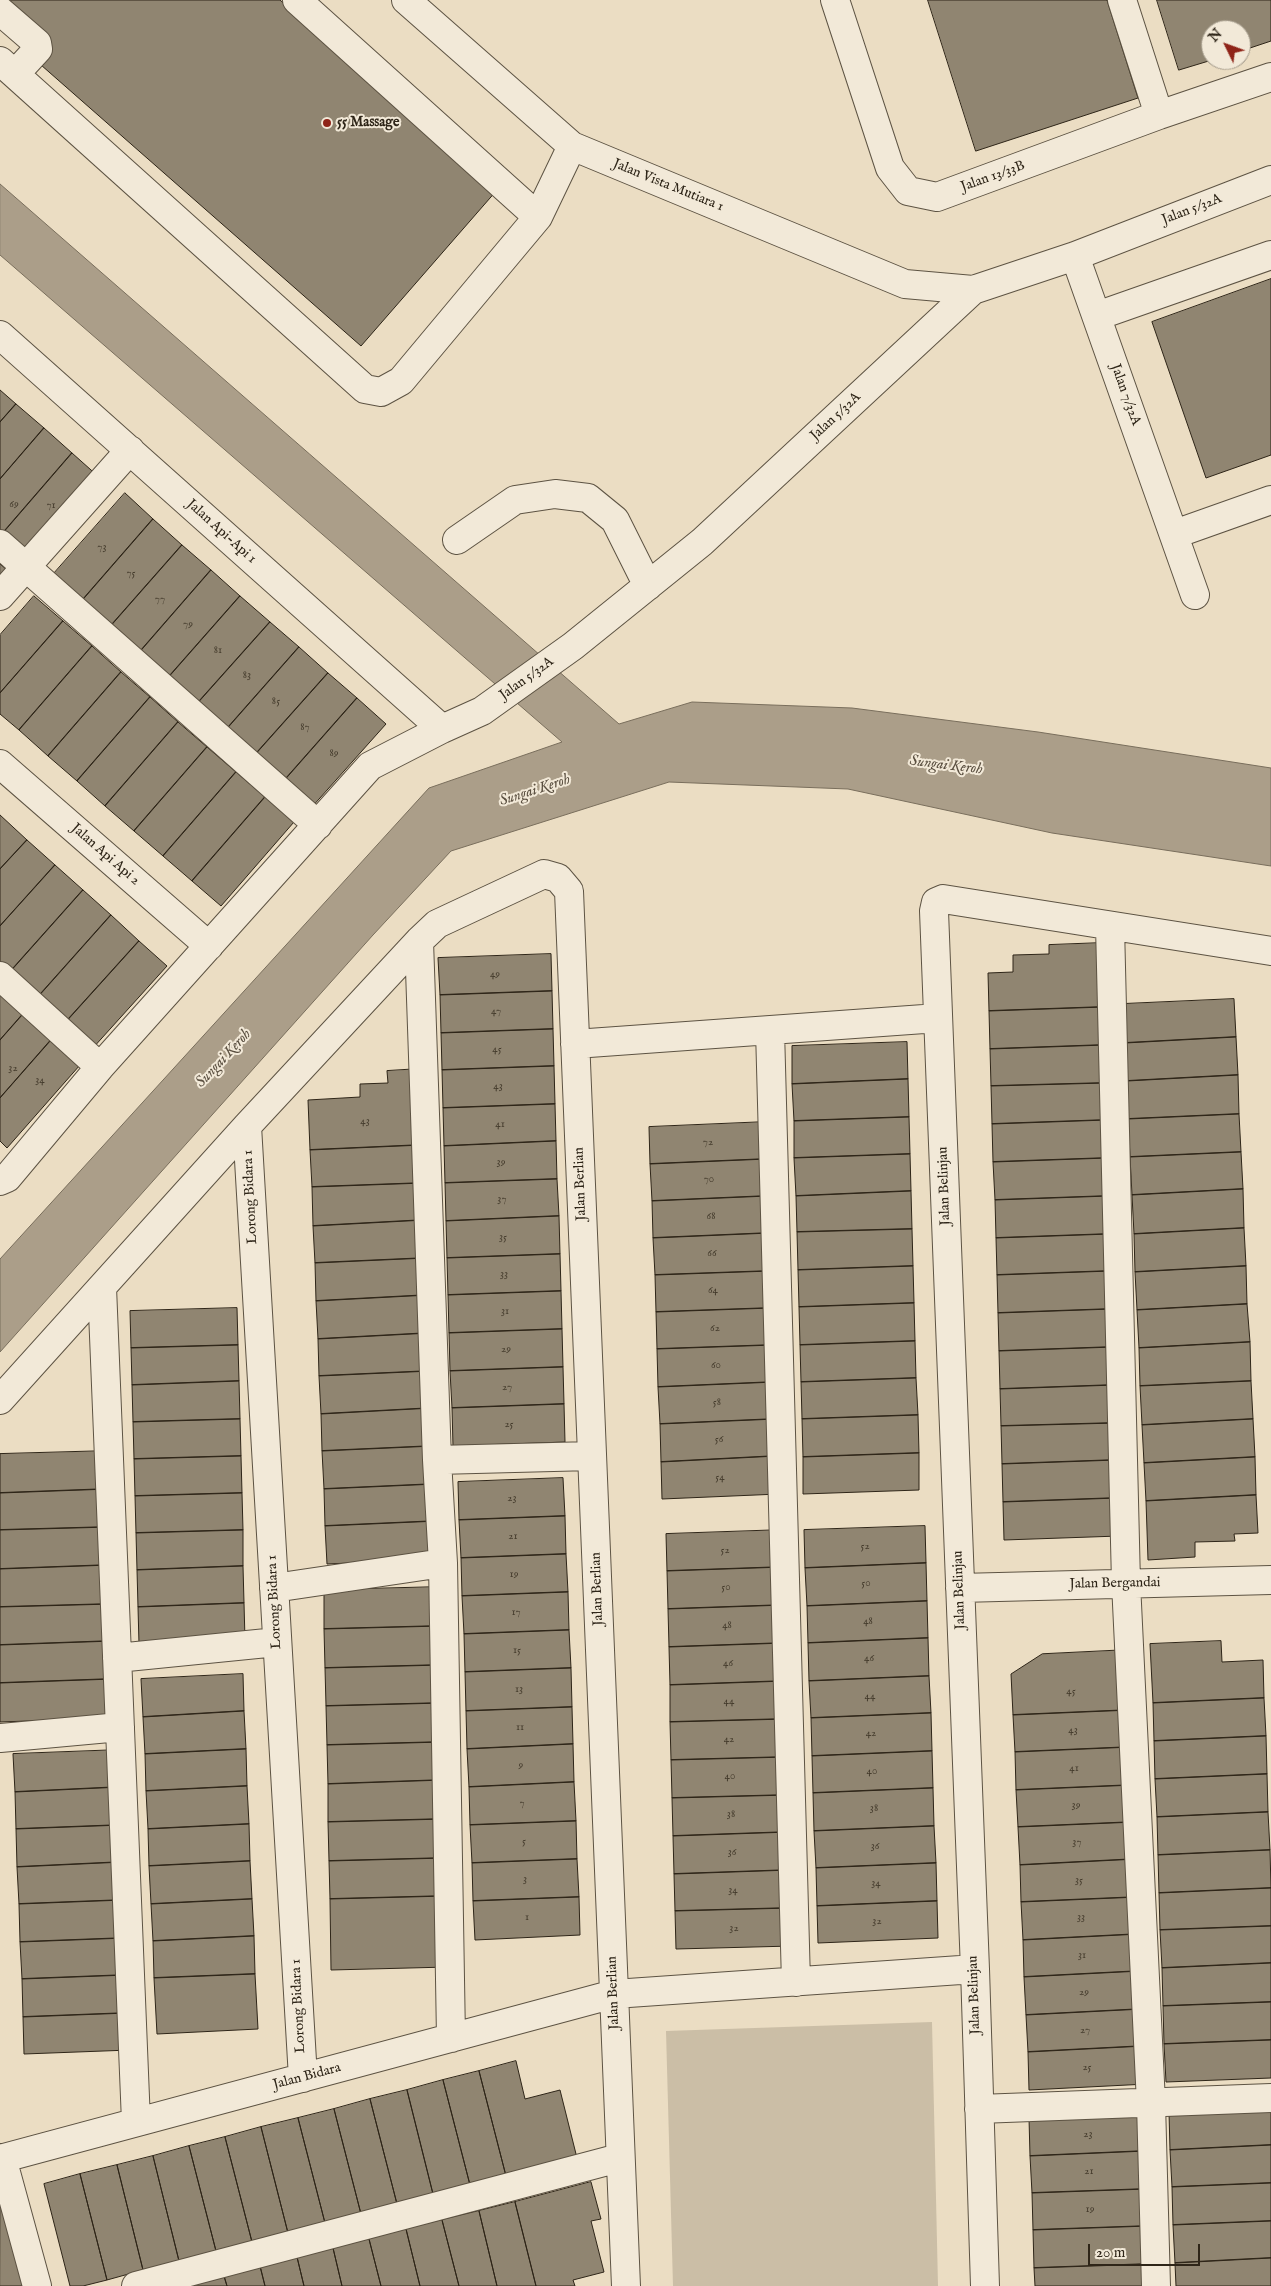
<!DOCTYPE html>
<html>
<head>
<meta charset="utf-8">
<style>
  body { margin:0 }
  #map { position:relative; width:1271px; height:2286px; overflow:hidden; background:#ebddc3; font-family:"IM FELL English",serif }
  canvas { display:block }
  .north { position:absolute; left:1201px; top:20px; width:50px; height:50px; box-sizing:border-box; background:#f2e9d8; border:1px solid #a49b8b; border-radius:50%; rotate:312deg; font-size:14px; font-weight:700; line-height:20px; text-align:center; color:#2e2518 }
  .north::after { content:''; display:block; margin:auto; width:18px; height:22px; background:#8f2418; clip-path:polygon(50% 0,100% 100%,50% 72%,0 100%) }
  .scale { position:absolute; left:1088px; top:2244px; width:112px; height:22px; box-sizing:border-box; border:2px solid #2e2518; border-top:0; padding-left:6px; font-size:15px; line-height:18px; white-space:nowrap; color:#2e2518; -webkit-text-stroke:4px #f2e9d8; paint-order:stroke }
</style>
</head>
<body>
<div id="map">
<canvas width="1271" height="2286"></canvas>
<div class="north">N</div>
<div class="scale">20 m</div>
</div>
<script>
const c = document.querySelector('canvas').getContext('2d');
c.lineJoin = 'round';
function fillPath(path, color) { c.fillStyle = color; c.fill(path, 'evenodd'); }
function strokePath(path, color, width, dash) { c.strokeStyle = color; c.lineWidth = width; c.lineCap = dash ? 'butt' : 'round'; c.setLineDash(dash || []); c.stroke(path); }
function write(font, color, halo, rows, align = 'center') {
  c.font = font + ' "IM FELL English",serif'; c.lineWidth = 4; c.setLineDash([]); c.textBaseline = 'middle'; c.strokeStyle = halo; c.fillStyle = color; for (const [text, x, y, turn = 0] of rows) {
    c.save(); c.translate(x, y); c.rotate((+turn || 0) * Math.PI / 180); c.textAlign = isNaN(turn) ? turn : align; if (halo) c.strokeText(text, 0, 0); c.fillText(text, 0, 0); c.restore();
  }
}
const green = new Path2D(`
  M932,2022L938,2286H673L666,2031Z`);
const water = new Path2D(`
  M0,184L619,724L692,702L852,708L1038,732L1271,768V866L1052,833L848,789L669,782L451,851L373,935L0,1352V1259L429,788L562,742L0,255Z`);
const building = new Path2D(`
  M0,0H280L497,190L361,346L0,29Z
  M928,0H1107L1138,98L976,151Z
  M1157,0H1271V41L1241,51V30H1211L1212,60L1179,70Z
  M1271,279V455L1206,478L1152,322Z
  M0,390L16,404L0,422Z
  M16,404L44,428L0,479V422Z
  M44,428L72,453L2,534L0,532V479Z
  M72,453L100,478L30,558L2,534Z
  M125,493L153,519L79,604L50,578Z
  M153,519L182,545L108,629L79,604Z
  M182,545L211,570L137,655L108,629Z
  M0,564L14,576L0,592Z
  M211,570L240,596L166,680L137,655Z
  M34,596L63,621L0,693V635Z
  M240,596L270,622L195,706L166,680Z
  M63,621L92,646L19,730L0,714V693Z
  M270,622L299,647L224,732L195,706Z
  M92,646L121,672L48,756L19,730Z
  M299,647L328,673L253,757L224,732Z
  M121,672L150,697L77,781L48,756Z
  M328,673L357,698L282,783L253,757Z
  M150,697L178,722L105,806L77,781Z
  M357,698L386,724L311,808L282,783Z
  M178,722L207,747L134,831L105,806Z
  M207,747L236,772L163,856L134,831Z
  M236,772L265,797L192,881L163,856Z
  M265,797L294,822L221,906L192,881Z
  M0,815L27,840L0,869Z
  M27,840L55,865L0,926V869Z
  M55,865L83,890L9,973L0,965V926Z
  M83,890L111,915L37,998L9,973Z
  M111,915L139,941L64,1024L37,998Z
  M139,941L167,966L92,1049L64,1024Z
  M1102,943L1104,1007L989,1011L988,973L1013,972V955L1049,954V945Z
  M551,954L552,991L440,995L438,958Z
  M552,991L553,1029L441,1033L440,995Z
  M0,995L23,1014L0,1040Z
  M1234,999L1236,1037L1125,1043L1123,1004Z
  M1104,1007L1105,1045L990,1049L989,1011Z
  M23,1014L51,1040L0,1098V1040Z
  M553,1029L554,1066L442,1070L441,1033Z
  M1236,1037L1238,1075L1127,1081L1125,1043Z
  M51,1040L80,1065L7,1148L0,1141V1098Z
  M907,1042L908,1079L792,1084V1046Z
  M1105,1045L1106,1083L991,1086L990,1049Z
  M554,1066L555,1104L443,1108L442,1070Z
  M419,1069L422,1145L310,1150L308,1100L360,1097V1084L388,1083L387,1071Z
  M1238,1075L1239,1114L1128,1119L1127,1081Z
  M908,1079L909,1117L794,1121L792,1084Z
  M1106,1083L1107,1120L992,1124L991,1086Z
  M555,1104L556,1141L444,1146L443,1108Z
  M1239,1114L1241,1152L1130,1157L1128,1119Z
  M909,1117L910,1154L794,1158V1121Z
  M1107,1120L1108,1158L993,1162L992,1124Z
  M766,1122L767,1159L650,1164L649,1127Z
  M556,1141L557,1179L445,1183L444,1146Z
  M422,1145L424,1183L312,1187L310,1150Z
  M1241,1152L1243,1189L1132,1195L1130,1157Z
  M910,1154L911,1191L796,1196L794,1158Z
  M1108,1158L1109,1196L995,1200L993,1162Z
  M767,1159L768,1196L652,1201L650,1164Z
  M557,1179L559,1216L446,1221L445,1183Z
  M424,1183L425,1220L313,1226L312,1187Z
  M1243,1189L1244,1228L1134,1234L1132,1195Z
  M911,1191L912,1229L797,1232L796,1196Z
  M768,1196L770,1233L653,1238L652,1201Z
  M1109,1196L1110,1234L996,1238L995,1200Z
  M559,1216L560,1254L447,1258L446,1221Z
  M425,1220L427,1258L315,1263L313,1226Z
  M1244,1228L1246,1266L1135,1272L1134,1234Z
  M912,1229L913,1266L798,1270L797,1232Z
  M770,1233L771,1271L655,1275L653,1238Z
  M1110,1234L1111,1271L997,1275L996,1238Z
  M560,1254L561,1291L448,1295L447,1258Z
  M427,1258L429,1295L316,1301L315,1263Z
  M913,1266L914,1303L799,1307L798,1270Z
  M1246,1266L1247,1304L1137,1310L1135,1272Z
  M771,1271L772,1308L656,1312L655,1275Z
  M1111,1271L1112,1309L998,1313L997,1275Z
  M561,1291L562,1329L449,1333L448,1295Z
  M429,1295L430,1333L318,1339L316,1301Z
  M914,1303L915,1341L800,1345L799,1307Z
  M1247,1304L1250,1342L1139,1348L1137,1310Z
  M237,1308L238,1345L131,1348L130,1311Z
  M772,1308L774,1345L657,1349L656,1312Z
  M1112,1309L1114,1347L999,1351L998,1313Z
  M562,1329L563,1367L450,1371L449,1333Z
  M430,1333L431,1371L319,1376L318,1339Z
  M915,1341L916,1378L801,1382L800,1345Z
  M1250,1342L1251,1381L1140,1386L1139,1348Z
  M238,1345L239,1381L132,1385L131,1348Z
  M774,1345L775,1382L658,1387L657,1349Z
  M1114,1347L1115,1385L1000,1389L999,1351Z
  M563,1367L564,1404L452,1408L450,1371Z
  M431,1371L433,1408L321,1414L319,1376Z
  M916,1378L918,1415L802,1419L801,1382Z
  M239,1381L240,1419L133,1422L132,1385Z
  M1251,1381L1253,1419L1142,1425L1140,1386Z
  M775,1382L776,1419L660,1424L658,1387Z
  M1115,1385L1116,1423L1001,1426L1000,1389Z
  M564,1404L565,1442L453,1446L452,1408Z
  M433,1408L434,1446L322,1451L321,1414Z
  M918,1415L919,1453L803,1457L802,1419Z
  M240,1419L241,1456L134,1459L133,1422Z
  M776,1419L777,1456L661,1462L660,1424Z
  M1253,1419L1255,1457L1144,1463L1142,1425Z
  M1116,1423L1117,1460L1002,1464L1001,1426Z
  M434,1446L436,1484L324,1489L322,1451Z
  M108,1451L109,1489L0,1493V1454Z
  M919,1453V1490L803,1494V1457Z
  M241,1456L242,1493L135,1496L134,1459Z
  M777,1456L779,1494L662,1499L661,1462Z
  M1255,1457L1256,1495L1146,1501L1144,1463Z
  M1117,1460L1118,1498L1003,1502L1002,1464Z
  M563,1478L565,1516L459,1520L458,1482Z
  M436,1484L438,1521L325,1526L324,1489Z
  M109,1489L110,1527L0,1530V1493Z
  M242,1493L243,1530L136,1533L135,1496Z
  M1256,1495L1258,1533L1234,1534L1235,1541L1195,1542V1557L1148,1560L1146,1501Z
  M1118,1498L1119,1536L1004,1540L1003,1502Z
  M565,1516L566,1554L461,1558L459,1520Z
  M438,1521L439,1559L327,1564L325,1526Z
  M925,1526L926,1563L805,1568L804,1530Z
  M110,1527V1565L0,1569V1530Z
  M243,1530V1566L137,1570L136,1533Z
  M783,1530L784,1567L667,1571L666,1534Z
  M566,1554L568,1592L462,1596L461,1558Z
  M926,1563L927,1601L807,1606L805,1568Z
  M110,1565L112,1604L0,1607V1569Z
  M243,1566L244,1603L138,1607L137,1570Z
  M784,1567L785,1605L668,1609L667,1571Z
  M440,1587L441,1626L324,1629V1590Z
  M568,1592L569,1630L464,1634L462,1596Z
  M927,1601L928,1638L808,1643L807,1606Z
  M244,1603L245,1640L139,1644L138,1607Z
  M112,1604L113,1641L0,1645V1607Z
  M785,1605V1643L669,1647L668,1609Z
  M441,1626L442,1665L325,1668L324,1629Z
  M569,1630L571,1668L465,1672L464,1634Z
  M928,1638L929,1676L809,1681L808,1643Z
  M113,1641V1679L0,1683V1645Z
  M1221,1641L1222,1662L1263,1660L1264,1698L1153,1703L1150,1644Z
  M785,1643L786,1681L670,1685L669,1647Z
  M1128,1650L1131,1710L1013,1715L1011,1674L1042,1654Z
  M442,1665L443,1703L326,1706L325,1668Z
  M571,1668L572,1707L466,1711L465,1672Z
  M243,1674L244,1711L143,1717L141,1679Z
  M929,1676L931,1713L811,1718L809,1681Z
  M113,1679L114,1718L0,1722V1683Z
  M786,1681L787,1719L670,1722V1685Z
  M1264,1698L1266,1736L1154,1741L1153,1703Z
  M443,1703L444,1742L327,1745L326,1706Z
  M572,1707L573,1744L467,1749L466,1711Z
  M1131,1710L1132,1747L1015,1752L1013,1715Z
  M244,1711L246,1749L145,1754L143,1717Z
  M931,1713L932,1751L812,1756L811,1718Z
  M787,1719L788,1757L671,1760L670,1722Z
  M1266,1736L1267,1774L1155,1779L1154,1741Z
  M444,1742V1780L328,1784L327,1745Z
  M573,1744L574,1782L469,1787L467,1749Z
  M1132,1747L1134,1785L1016,1790L1015,1752Z
  M246,1749L247,1786L146,1791L145,1754Z
  M119,1750L121,1787L15,1792L13,1754Z
  M932,1751L933,1788L813,1793L812,1756Z
  M788,1757L789,1795L672,1798L671,1760Z
  M1267,1774L1268,1812L1157,1817L1155,1779Z
  M444,1780L445,1819L328,1822V1784Z
  M574,1782L576,1821L470,1825L469,1787Z
  M1134,1785L1135,1822L1018,1827L1016,1790Z
  M247,1786L249,1824L148,1829L146,1791Z
  M121,1787L122,1825L16,1829L15,1792Z
  M933,1788L934,1826L814,1831L813,1793Z
  M789,1795L790,1832L673,1836L672,1798Z
  M1268,1812L1270,1850L1158,1855L1157,1817Z
  M445,1819L446,1858L329,1861L328,1822Z
  M576,1821L577,1859L472,1863L470,1825Z
  M1135,1822L1137,1859L1020,1865L1018,1827Z
  M249,1824L250,1861L149,1866L148,1829Z
  M122,1825L123,1862L17,1867L16,1829Z
  M934,1826L936,1863L816,1868L814,1831Z
  M790,1832L791,1870L674,1874L673,1836Z
  M1270,1850L1271,1888L1159,1893L1158,1855Z
  M446,1858L447,1896L330,1899L329,1861Z
  M577,1859L579,1897L473,1901L472,1863Z
  M1137,1859L1139,1897L1021,1902L1020,1865Z
  M250,1861L252,1899L151,1904L149,1866Z
  M123,1862L124,1900L19,1904L17,1867Z
  M936,1863L937,1901L817,1906L816,1868Z
  M791,1870V1908L675,1911L674,1874Z
  M1271,1888V1926L1160,1930L1159,1893Z
  M447,1896L448,1967L331,1970L330,1899Z
  M579,1897L580,1935L475,1940L473,1901Z
  M1139,1897L1140,1934L1023,1940L1021,1902Z
  M252,1899L254,1936L153,1941L151,1904Z
  M124,1900L126,1938L20,1942L19,1904Z
  M937,1901L938,1938L818,1943L817,1906Z
  M791,1908L792,1946L676,1949L675,1911Z
  M1271,1926V1963L1162,1968L1160,1930Z
  M1140,1934L1141,1971L1024,1977L1023,1940Z
  M254,1936L255,1974L154,1978L153,1941Z
  M126,1938L127,1975L22,1979L20,1942Z
  M1271,1963V2002L1163,2006L1162,1968Z
  M1141,1971L1143,2009L1026,2015L1024,1977Z
  M255,1974L258,2029L157,2034L154,1978Z
  M127,1975L128,2013L23,2017L22,1979Z
  M1271,2002V2040L1164,2044L1163,2006Z
  M1143,2009L1145,2046L1028,2052L1026,2015Z
  M128,2013L130,2050L24,2054L23,2017Z
  M1271,2040V2078L1166,2082L1164,2044Z
  M1145,2046L1147,2084L1029,2090L1028,2052Z
  M516,2061L525,2099L560,2090L577,2158L506,2176L479,2071Z
  M479,2071L506,2176L470,2185L443,2080Z
  M443,2080L470,2185L433,2194L407,2090Z
  M407,2090L433,2194L397,2204L370,2099Z
  M370,2099L397,2204L361,2214L334,2109Z
  M1271,2107V2145L1170,2150L1169,2112Z
  M334,2109L361,2214L325,2223L298,2118Z
  M1145,2114L1146,2151L1030,2156L1029,2118Z
  M298,2118L325,2223L288,2233L261,2127Z
  M261,2127L288,2233L252,2242L225,2137Z
  M225,2137L252,2242L216,2251L189,2146Z
  M1271,2145V2183L1172,2187L1170,2150Z
  M189,2146L216,2251L179,2261L153,2156Z
  M1146,2151L1147,2189L1032,2193L1030,2156Z
  M153,2156L179,2261L143,2270L117,2165Z
  M117,2165L143,2270L107,2280L80,2174Z
  M80,2174L107,2280L83,2286H70L44,2184Z
  M591,2182L601,2219L591,2221L604,2272L573,2280L575,2286H536L515,2202Z
  M1271,2183V2221L1173,2225L1172,2187Z
  M1147,2189L1149,2226L1033,2230L1032,2193Z
  M0,2199L34,2286H0Z
  M515,2202L536,2286H497L479,2211Z
  M479,2211L497,2286H459L442,2220Z
  M442,2220L459,2286H420L406,2229Z
  M1271,2221V2258L1175,2263L1173,2225Z
  M1149,2226L1150,2264L1034,2268L1033,2230Z
  M406,2229L420,2286H381L369,2239Z
  M369,2239L381,2286H342L333,2248Z
  M333,2248L342,2286H304L297,2257Z
  M297,2257L304,2286H265L260,2266Z
  M1271,2258V2286H1176L1175,2263Z
  M1150,2264L1151,2286H1035L1034,2268Z
  M260,2266L265,2286H227L224,2276Z
  M224,2276L227,2286H188Z`);
const minor = new Path2D(`
  M297,0L538,217
  M406,0L572,146L905,284L973,290
  M835,0L890,168L908,191L937,197L1159,115L1271,77
  M1122,0L1159,115
  M0,11L37,43L38,49L15,74
  M0,61L365,389L381,392L401,381L538,217L572,146
  M1075,256L1195,595
  M1097,316L1271,255
  M0,335L442,729
  M1175,534L1271,500
  M457,540L515,500L555,494L588,498L615,520L648,586
  M0,544L318,825
  M0,596L130,450
  M0,764L209,946
  M1110,926L1126,1583L1151,2103L1156,2286
  M419,941L437,1460L443,1563L451,2038
  M0,976L100,1067
  M770,1030L796,1982
  M575,1044L938,1018
  M247,1126L303,2078
  M0,1181L7,1178L100,1067L370,766L442,729L482,711L573,646L702,542L973,290L1075,256L1271,180
  M102,1287L136,2122
  M0,1400L247,1126L419,941L437,924L544,874L558,878L569,891L626,2286
  M437,1460L592,1456
  M274,1588L443,1563
  M960,1588L1271,1580
  M117,1658L277,1642
  M0,1738L120,1727
  M979,2109L1271,2098
  M2,2158L37,2286
  M0,2159L614,1994L975,1969
  M136,2286L619,2158
  M985,2286L975,1969L934,911L936,902L943,899L1271,951`);
const markers = [
  [327,123,5,"#8f2418"]
];
const numberNames = [
  ["69",14,505],
  ["71",51,506],
  ["73",102,548],
  ["75",131,574],
  ["77",160,600],
  ["79",188,625],
  ["81",218,651],
  ["83",247,676],
  ["85",276,702],
  ["87",305,728],
  ["89",334,754],
  ["49",495,975],
  ["47",496,1012],
  ["45",497,1050],
  ["32",13,1069],
  ["34",40,1081],
  ["43",498,1087],
  ["43",365,1122],
  ["41",500,1125],
  ["72",708,1143],
  ["39",501,1163],
  ["70",709,1180],
  ["37",502,1200],
  ["68",711,1217],
  ["35",503,1238],
  ["66",712,1254],
  ["33",504,1275],
  ["64",713,1291],
  ["31",505,1312],
  ["62",715,1329],
  ["29",506,1350],
  ["60",716,1366],
  ["27",507,1388],
  ["58",717,1403],
  ["25",509,1425],
  ["56",719,1440],
  ["54",720,1478],
  ["23",512,1499],
  ["21",513,1537],
  ["52",865,1547],
  ["52",725,1551],
  ["19",514,1575],
  ["50",866,1584],
  ["50",726,1588],
  ["17",516,1613],
  ["48",868,1622],
  ["48",727,1626],
  ["15",517,1651],
  ["46",869,1659],
  ["46",728,1664],
  ["13",519,1690],
  ["45",1071,1692],
  ["44",870,1697],
  ["44",729,1702],
  ["11",520,1728],
  ["43",1073,1731],
  ["42",871,1734],
  ["42",729,1740],
  ["9",521,1766],
  ["41",1074,1769],
  ["40",872,1772],
  ["40",730,1777],
  ["7",522,1804],
  ["39",1076,1806],
  ["38",874,1809],
  ["38",731,1815],
  ["5",524,1842],
  ["37",1077,1843],
  ["36",875,1847],
  ["36",732,1853],
  ["3",525,1880],
  ["35",1079,1881],
  ["34",876,1884],
  ["34",733,1891],
  ["1",527,1918],
  ["33",1081,1918],
  ["32",877,1922],
  ["32",734,1929],
  ["31",1082,1956],
  ["29",1084,1993],
  ["27",1085,2031],
  ["25",1087,2068],
  ["23",1088,2135],
  ["21",1089,2172],
  ["19",1090,2210]
];
const poiNames = [
  ["55 Massage",337,123]
];
const streetNames = [
  ["Jalan 13/33B",993,177,-20],
  ["Jalan Vista Mutiara 1",668,186,22],
  ["Jalan 5/32A",1192,210,-21],
  ["Jalan 7/32A",1125,395,70],
  ["Jalan 5/32A",836,417,-43],
  ["Jalan Api-Api 1",221,532,42],
  ["Jalan 5/32A",527,679,-36],
  ["Jalan Api Api 2",105,855,41],
  ["Jalan Berlian",581,1184,-92],
  ["Jalan Belinjau",945,1186,-92],
  ["Lorong Bidara 1",251,1197,-93],
  ["Jalan Bergandai",1115,1584,-1],
  ["Jalan Berlian",598,1589,-92],
  ["Jalan Belinjau",960,1590,-92],
  ["Lorong Bidara 1",275,1602,-93],
  ["Jalan Berlian",614,1993,-92],
  ["Jalan Belinjau",975,1995,-92],
  ["Lorong Bidara 1",299,2006,-93],
  ["Jalan Bidara",307,2077,-15]
];
const waterNames = [
  ["Sungai Keroh",946,766,7],
  ["Sungai Keroh",535,791,-18],
  ["Sungai Keroh",224,1059,-47]
];
fillPath(green, '#cbbea6');
fillPath(water, '#ab9e89');
strokePath(water, '#796e5c', 1);
fillPath(building, '#908571');
strokePath(building, '#2e2518', 1);
strokePath(minor, '#5d5343', 30);
strokePath(minor, '#f2e9d8', 28);
for (const [x, y, r, color] of markers) { const dot = new Path2D(); dot.arc(x, y, r, 0, 2 * Math.PI); c.fillStyle = color; c.fill(dot); strokePath(dot, '#f2e9d8', 2); }
write('11px', '#463d2e', null, numberNames);
write('bold 14px', '#2e2518', '#f2e9d8', poiNames, 'left');
write('14px', '#2e2518', '#f2e9d8', streetNames);
write('italic 15px', '#5a4f40', '#f2e9d8', waterNames);
</script>
</body>
</html>
